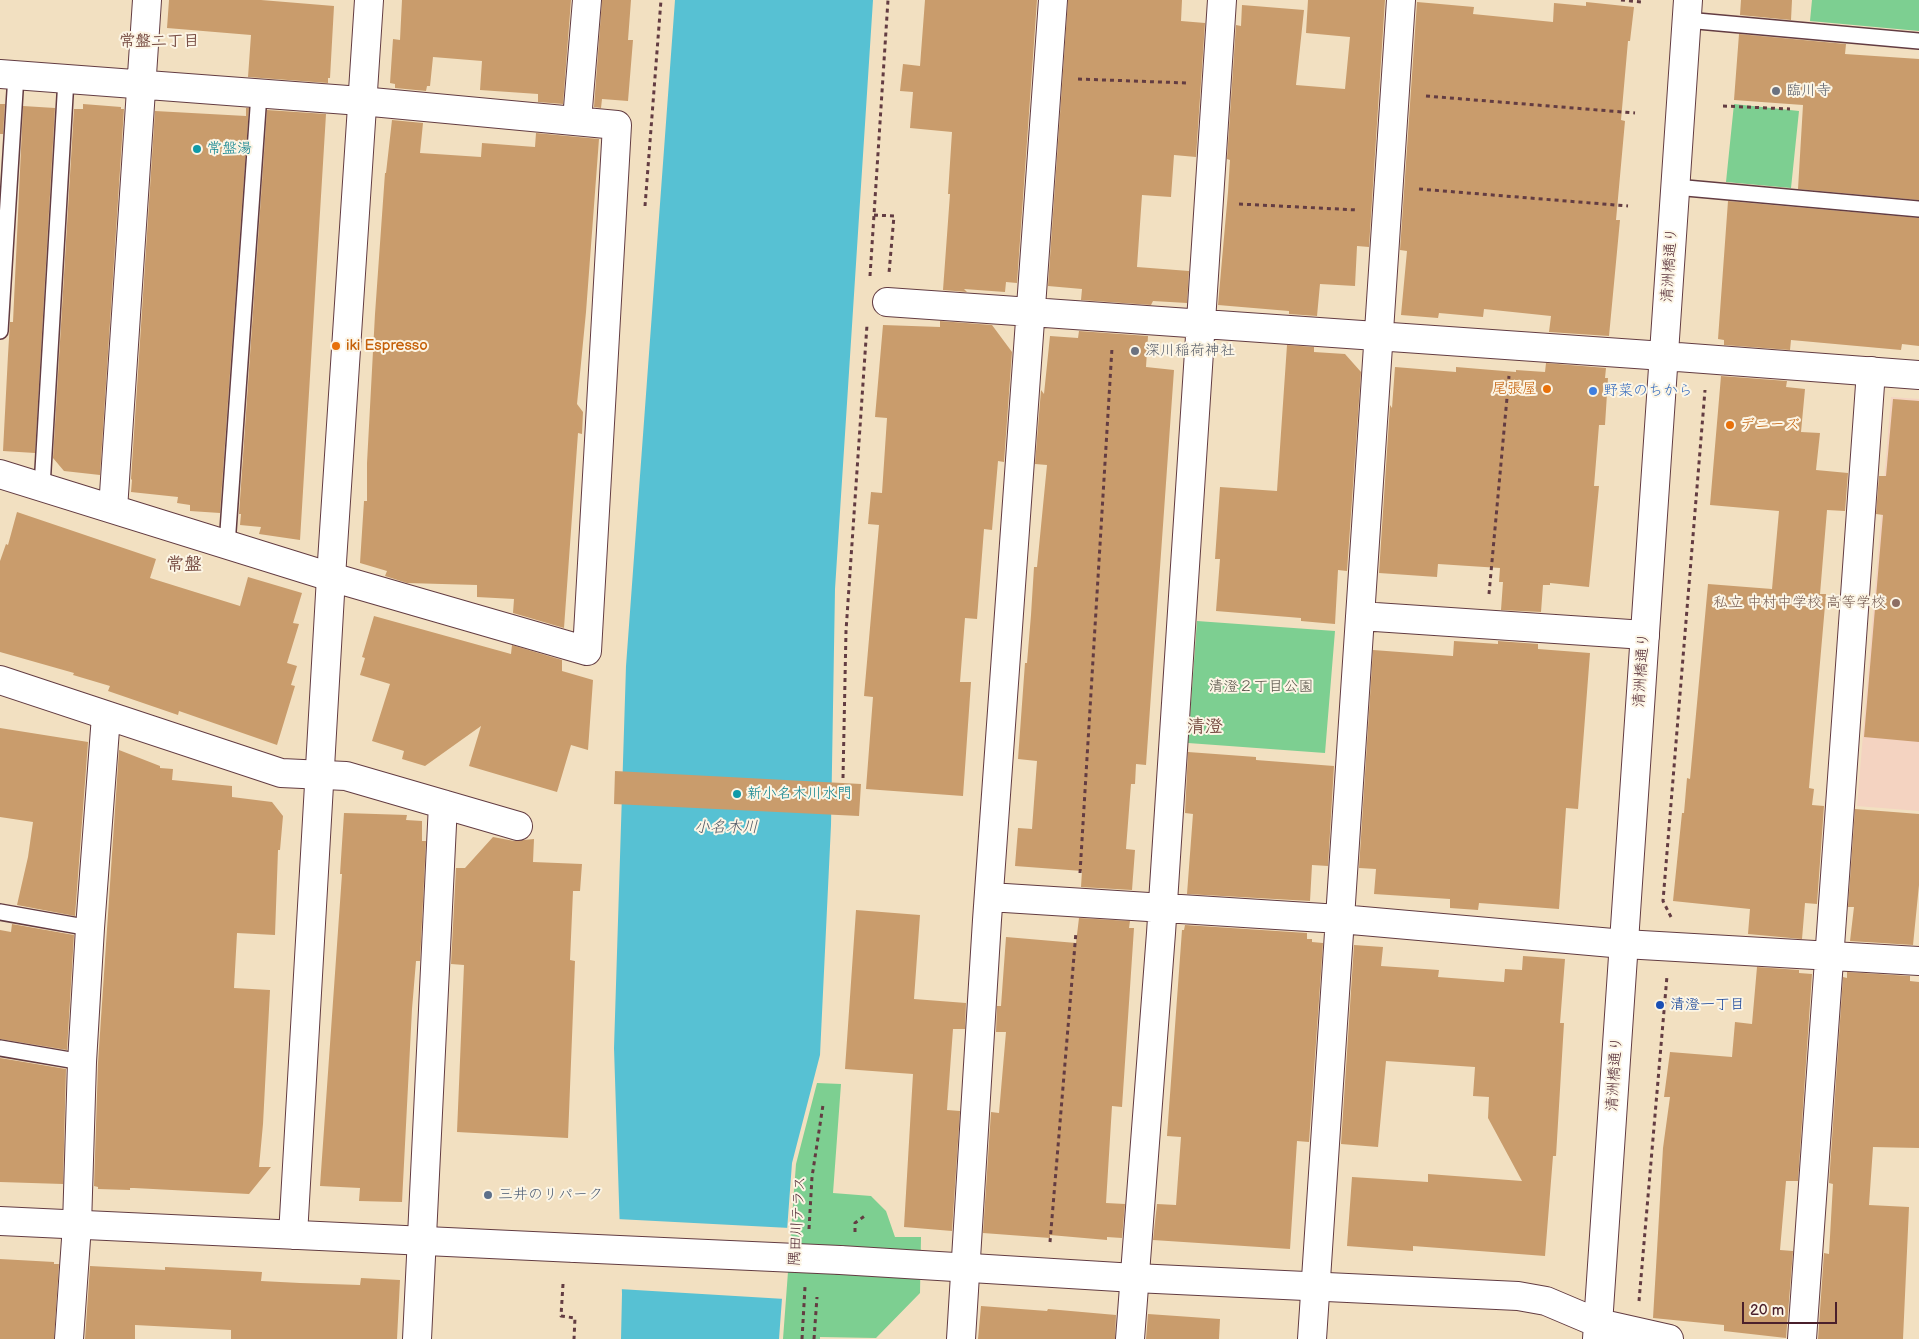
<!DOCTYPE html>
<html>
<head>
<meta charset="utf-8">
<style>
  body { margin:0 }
  #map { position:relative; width:1919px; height:1339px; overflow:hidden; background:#f2e0c1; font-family:"Balsamiq Sans",sans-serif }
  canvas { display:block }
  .scale { position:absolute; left:1742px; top:1302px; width:95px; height:22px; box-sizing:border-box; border:2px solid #4a1f2b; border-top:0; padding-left:6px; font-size:15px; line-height:18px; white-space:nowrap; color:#4a1f2b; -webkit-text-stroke:4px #fcf5e5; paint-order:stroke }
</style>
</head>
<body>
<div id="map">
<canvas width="1919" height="1339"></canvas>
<div class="scale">20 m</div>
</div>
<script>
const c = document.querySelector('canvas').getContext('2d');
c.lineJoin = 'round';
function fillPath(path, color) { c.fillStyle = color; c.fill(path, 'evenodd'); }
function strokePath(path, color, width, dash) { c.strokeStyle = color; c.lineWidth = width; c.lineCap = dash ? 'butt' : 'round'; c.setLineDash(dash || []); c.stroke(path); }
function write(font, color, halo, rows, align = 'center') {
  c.font = font + ' "Balsamiq Sans","Klee One",sans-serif'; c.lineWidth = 4; c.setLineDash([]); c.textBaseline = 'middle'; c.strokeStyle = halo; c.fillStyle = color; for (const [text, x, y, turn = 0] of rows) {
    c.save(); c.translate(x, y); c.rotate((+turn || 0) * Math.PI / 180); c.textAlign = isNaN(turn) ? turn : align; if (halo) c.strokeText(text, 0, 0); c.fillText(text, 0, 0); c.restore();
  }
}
const built = new Path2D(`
  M1891,397L1919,399V811L1857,806Z`);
const green = new Path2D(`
  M1812,0H1919V31L1810,21Z
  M1734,104L1799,111L1791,188L1726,182Z
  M1197,621L1335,631L1325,753L1188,743Z
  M817,1083L841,1084L833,1193L871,1196L886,1211L895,1237H921L920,1293L876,1338L820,1337V1339H783L796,1164Z`);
const water = new Path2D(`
  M675,0H873L835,589L831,825L820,1055L792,1163L779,1339H621L622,1294L614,1048L626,666Z`);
const pier = new Path2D(`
  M617,1219L790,1228L785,1299L619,1289Z`);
const building = new Path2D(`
  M169,0H261L334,6L330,78H328V83L248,77L251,35L167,28Z
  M402,0H571L563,104L538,102V94L480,90L482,61L433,57L430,86H427L426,91L395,88V84L390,83L393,39L400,40Z
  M602,0H631L628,40H633L628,101L602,99L601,108L594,107Z
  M925,0H1037L1017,283L1006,282L1005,292L964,289L967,292L943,290L950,194H948L952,132L910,128L913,92L900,91L903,64L920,66Z
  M1068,0H1182L1181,21L1205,23L1196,157L1174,155L1171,197L1142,195L1137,267L1189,271L1187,303L1153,301L1151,305L1081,300L1082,289L1048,286Z
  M1308,0H1385L1369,247L1357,246L1355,286L1320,284L1317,316L1289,314V311L1218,305L1228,192L1230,160L1227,159L1236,25L1241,26L1242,5L1304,10L1296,85L1345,89L1350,37L1306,33Z
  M1741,0H1792L1791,20L1740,15Z
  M1417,2L1474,7L1473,14L1553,22L1554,3L1586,6V2L1634,7L1630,41H1628L1621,120L1625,121L1616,220H1620L1609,336L1549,332L1551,316L1484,309L1483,317L1439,313L1438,318L1401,315L1407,251L1400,250Z
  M1739,34L1846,44L1845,54L1919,59V200L1798,189L1803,105L1734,100Z
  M0,104H5L3,134H0Z
  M83,104L121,107V109H124L100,475L64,471L53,458L74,109H83Z
  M23,106L55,108L35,453L3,451L8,355L10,322H13Z
  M246,108H249L220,513L190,511V505L177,503L178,497L131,492L132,480L131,479L155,111L246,116Z
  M267,110L326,114L300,540L259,534L261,527L240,525L241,514H239Z
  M392,120L423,123L420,153L481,157L482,143L535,147L536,133L599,139L586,312L577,404L583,412L582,434L578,433L564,628L513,613L514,599L477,597V585L407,583L385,576L387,571L360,563L364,501H367V463L375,314L385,173H386Z
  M1728,201L1919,218V346L1902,344L1901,350L1791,340L1790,350L1724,345V340L1718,339Z
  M940,321L992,325L1012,352L1004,462L998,461L992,530L984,529L977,619L965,618L960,682H971L963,796L866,789L873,697L864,696L879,525L868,524L871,492L882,493L887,418L875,417L883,325L940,327Z
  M1079,331L1148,336L1146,367L1174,370L1146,765L1136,764L1135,784H1131L1126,849L1135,850L1132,890L1081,887L1082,871L1015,866L1018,828L1032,829L1037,761L1018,759L1025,663H1027L1031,615L1034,567H1037L1047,465L1035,464L1041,390L1044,394L1050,336L1078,338Z
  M1287,345L1314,347V352L1345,354L1361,372L1347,571L1338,570L1335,624L1301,621V618L1216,611L1220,559H1215L1220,487L1277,491Z
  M1546,363L1606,368L1605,378H1608L1605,425H1599L1594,486H1599L1589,587L1550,583V585H1543L1541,612L1501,610L1503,582H1499L1500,568L1438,564L1437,577L1379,573L1390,405L1392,408L1395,367L1456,372V367L1516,372V370L1545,372Z
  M1721,376L1787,381L1786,387L1805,389L1801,432L1820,433L1816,470L1848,473L1845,511L1827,510L1820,594H1826L1809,788L1814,789L1812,805L1824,806L1817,904L1805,903L1802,939L1748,934L1750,909L1673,901L1682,813H1684L1687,778L1690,779L1708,584L1772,589L1779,511L1710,505Z
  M1893,399L1919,401V742L1864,737L1883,515L1876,514L1879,476H1886Z
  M17,512L156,559L150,578L240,606L248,577L302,593L293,623L299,624L287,663L297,666L291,685L295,686L277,745L179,711L178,715L108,691L110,686L73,675L74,673L0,652V561L6,544L8,545Z
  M374,616L511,654L512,645L562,660V671L593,680L588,750L571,745L557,792L469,766L481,726L425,766L402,759L404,751L372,741L390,684L360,675L365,658L362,657Z
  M1454,641L1498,644V641L1538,644V649L1590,653L1578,809L1566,808L1559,909L1479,903L1478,910L1450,908V899L1374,894L1376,869L1359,868L1373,650L1453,656Z
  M0,728L88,742L75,916L17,905L28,857L33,822L0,817Z
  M119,750L160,766V768L173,769L172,780L232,786V797L272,802L283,816L280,850H278L275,935L237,933L234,988L270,990L263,1124L259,1167H271L249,1194L134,1188H130V1190L98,1189V1187L94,1186L98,1063Z
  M1188,752L1256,757V760L1334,766L1328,866L1312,865L1310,901L1187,894L1193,814L1185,813Z
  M615,771L861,784L859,816L614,804Z
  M1855,809L1919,814V885L1913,945L1850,941L1854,907H1848Z
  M344,813L407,815L406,820L422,821V841H426L420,961H416L412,1009L402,1202L359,1201L360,1188L320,1186L342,874H340Z
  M493,837L514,841L534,839L533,862L582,864L580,891H573L570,960L575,961L568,1138L457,1132L464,965L451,964L456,868H465Z
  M856,910L920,915L914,999L966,1003L965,1029H953L947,1110L960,1111L952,1231L904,1227L913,1074L845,1069Z
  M1079,918L1130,921L1129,928H1134L1122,1107L1112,1106L1106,1203L1125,1204L1122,1238L1107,1237V1240L1050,1235V1238L983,1233L991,1112L999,1113L1006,1032H996L997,1006H1001L1006,937L1076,943Z
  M12,924L74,935L67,1050L0,1039V930L11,932Z
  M1185,925L1307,933V939H1312V942L1323,943L1309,1142L1297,1141L1290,1249L1153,1240L1157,1204L1176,1205L1181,1137L1167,1136L1182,930H1184Z
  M1354,945L1383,947L1381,966L1439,970L1438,977L1504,982L1505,969L1522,970L1523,956L1565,959L1560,1023H1564L1556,1156H1553L1545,1256L1413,1246V1251L1347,1246L1352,1177L1428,1182V1174L1522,1181L1488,1118L1489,1097L1473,1096L1475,1067L1386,1061L1378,1147L1341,1144Z
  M1757,967L1799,970V973L1812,974L1798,1181H1786L1780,1250L1793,1251L1786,1338L1724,1331V1325L1653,1318L1663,1148L1670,1097H1664L1670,1052L1732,1057L1735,1022L1752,1024Z
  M1847,972L1910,976V981L1919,982V1148L1873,1147L1869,1205L1909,1207L1903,1339H1818L1824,1253L1829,1254L1833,1184L1829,1183L1843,977L1847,978Z
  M0,1058L66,1069L63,1184L0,1182Z
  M0,1259L54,1262V1264H59L54,1339H0Z
  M90,1266L165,1270V1267L262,1272L261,1281L300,1283L360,1285L361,1278L400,1280L397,1339H231V1330L135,1325V1339H85Z
  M981,1306L1047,1311L1048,1309L1116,1315L1115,1339H978Z
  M1148,1314L1220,1319L1219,1339H1146Z`);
const path = new Path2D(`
  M1621,0L1642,2
  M1078,79L1187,83
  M1426,96L1635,113
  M1723,106L1790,109
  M1419,189L1628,206
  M1239,204L1358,210
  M645,206L661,0
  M874,215L894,216L889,273
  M870,276L888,0
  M1489,594L1509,376
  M843,778L846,631L867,325
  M1080,873L1112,348
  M1671,917L1663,901L1705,390
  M809,1229L812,1177L823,1105
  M855,1232V1223L866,1215
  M1050,1242L1076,932
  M563,1284L561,1316L575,1318L574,1339
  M1639,1301L1667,976
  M802,1339L805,1287
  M814,1339L817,1297`);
const lane = new Path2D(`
  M1686,20L1919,41
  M1675,187L1919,209
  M0,331L16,75
  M42,487L66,79
  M227,545L259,94
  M0,912L90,928
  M0,1048L82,1062`);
const street = new Path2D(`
  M0,74L361,101L617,125L587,651L331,577L0,474
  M577,120L587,0
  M887,302L1664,356
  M113,509L147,0
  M1360,616L1645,635
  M0,680L281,773L346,776L518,826
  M989,897L1340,919L1624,944L1919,961
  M69,1339L77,1225L82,1062L90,928L106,716
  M417,1339L443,804
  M961,1339L987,920L1053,0
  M1130,1339L1161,933L1222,0
  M1312,1339L1401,0
  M1802,1339L1871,371`);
const secondary = new Path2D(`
  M1664,356L1919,375
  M0,1221L575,1248
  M293,1235L331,577L369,0
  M840,1260L1135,1278L1518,1296L1546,1301L1598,1323L1669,1339
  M1597,1339L1688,0`);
const secondaryBridge = new Path2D(`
  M575,1248L840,1260`);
const markers = [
  [1776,91,5,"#6b7280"],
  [197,149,5,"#0f9aa8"],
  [336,346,5,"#e8710a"],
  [1135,351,5,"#6b7280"],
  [1547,389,5,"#e8710a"],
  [1593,391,5,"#3f7fe0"],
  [1730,425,5,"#e8710a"],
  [1896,603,5,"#8d6e63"],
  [737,794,5,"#0f9aa8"],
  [1660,1005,5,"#1a4fb4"],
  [488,1195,5,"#5c6f8a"]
];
const worshipNames = [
  ["臨川寺",1786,91],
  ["深川稲荷神社",1145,351]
];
const cultureNames = [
  ["常盤湯",207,149],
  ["新小名木川水門",747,794]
];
const streetNames = [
  ["清洲橋通り",1670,265,-86],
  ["清洲橋通り",1642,670,-86],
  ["清洲橋通り",1615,1074,-86],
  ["隅田川テラス",798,1221,-86]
];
const foodNames = [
  ["iki Espresso",346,346],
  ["尾張屋",1537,389,"right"],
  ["デニーズ",1740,425]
];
const shopNames = [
  ["野菜のちから",1603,391]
];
const educationNames = [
  ["私立 中村中学校 高等学校",1886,603]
];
const parkNames = [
  ["清澄２丁目公園",1261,687]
];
const transitNames = [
  ["清澄一丁目",1670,1005]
];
const serviceNames = [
  ["三井のリパーク",498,1195]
];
const neighbourhoodNames = [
  ["常盤二丁目",159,42]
];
const waterNames = [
  ["小名木川",726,828]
];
const quarterNames = [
  ["常盤",184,565],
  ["清澄",1205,727]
];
fillPath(built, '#f4d3c1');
fillPath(green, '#7dcf91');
fillPath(water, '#57c1d3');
fillPath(pier, '#f2e0c1');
fillPath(building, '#c99c6c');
strokePath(lane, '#633c42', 18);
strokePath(street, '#633c42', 30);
strokePath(secondary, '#633c42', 30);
strokePath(path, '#633c42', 3, [4, 4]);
strokePath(lane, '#fff', 15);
strokePath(street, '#fff', 28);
strokePath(secondary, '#fff', 28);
strokePath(secondaryBridge, '#633c42', 30, []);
strokePath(secondaryBridge, '#fff', 28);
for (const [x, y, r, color] of markers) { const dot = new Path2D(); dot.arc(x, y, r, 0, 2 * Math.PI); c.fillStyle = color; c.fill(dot); strokePath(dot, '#fcf5e5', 2); }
write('15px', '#5b616d', '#fcf5e5', worshipNames, 'left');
write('15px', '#0d838f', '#fcf5e5', cultureNames, 'left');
write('15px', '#4a1f2b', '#fcf5e5', streetNames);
write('15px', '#c56008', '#fcf5e5', foodNames, 'left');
write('15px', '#366cbe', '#fcf5e5', shopNames, 'left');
write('15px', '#785e54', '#fcf5e5', educationNames, 'right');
write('15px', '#59544a', '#fcf5e5', parkNames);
write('15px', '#164399', '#fcf5e5', transitNames, 'left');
write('15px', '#4e5e75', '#fcf5e5', serviceNames, 'left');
write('bold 16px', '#764b42', '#fcf5e5', neighbourhoodNames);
write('italic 16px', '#4f5866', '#fcf5e5', waterNames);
write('bold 18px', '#764b42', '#fcf5e5', quarterNames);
</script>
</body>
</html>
